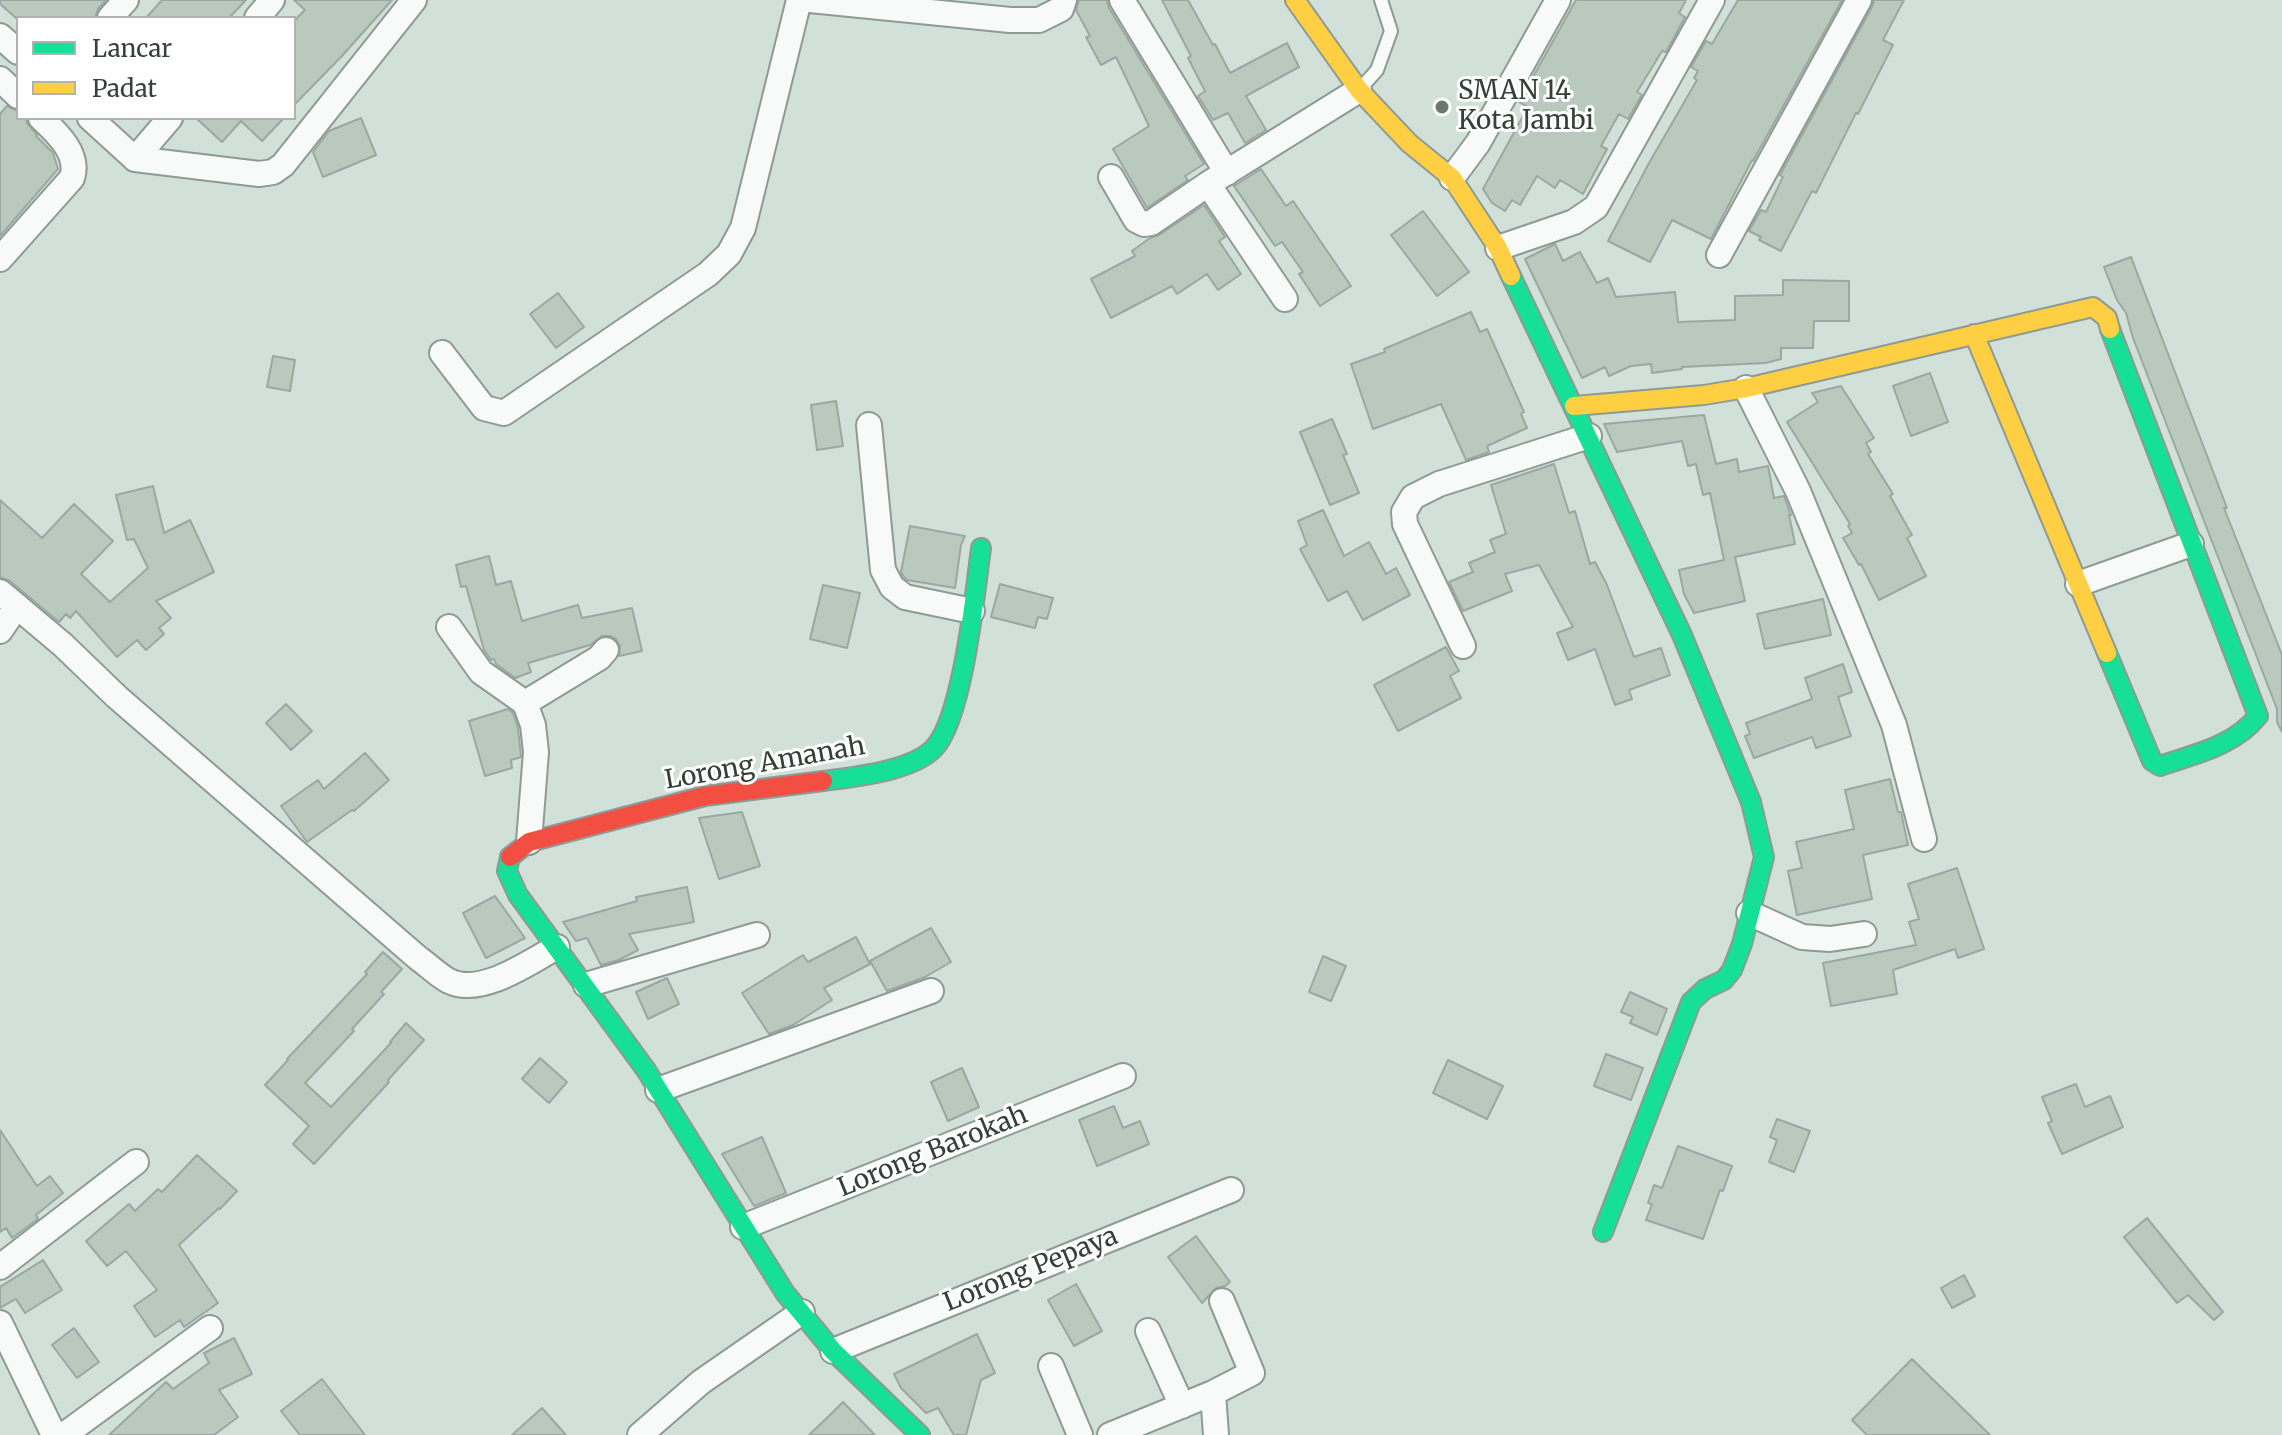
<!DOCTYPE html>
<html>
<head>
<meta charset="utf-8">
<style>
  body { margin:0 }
  #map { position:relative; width:2282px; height:1435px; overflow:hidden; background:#d1e0d9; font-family:Merriweather,serif }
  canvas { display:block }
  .legend { position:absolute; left:16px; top:16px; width:280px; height:104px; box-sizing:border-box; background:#fff; border:2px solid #aeb3b0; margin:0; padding:10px 14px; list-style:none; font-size:24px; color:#34403a }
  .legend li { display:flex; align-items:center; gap:16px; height:40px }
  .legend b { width:40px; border:2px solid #aeb3b0 }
</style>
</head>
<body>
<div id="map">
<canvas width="2282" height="1435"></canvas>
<ul class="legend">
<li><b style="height:10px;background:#16e098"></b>Lancar</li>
<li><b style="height:10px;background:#ffcf43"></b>Padat</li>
</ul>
</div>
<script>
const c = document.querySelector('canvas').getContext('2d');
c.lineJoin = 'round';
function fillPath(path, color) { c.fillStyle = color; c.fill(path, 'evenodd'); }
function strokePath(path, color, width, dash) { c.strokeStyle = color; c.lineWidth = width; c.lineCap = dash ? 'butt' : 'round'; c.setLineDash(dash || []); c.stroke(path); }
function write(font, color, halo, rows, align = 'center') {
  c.font = font + ' Merriweather,serif'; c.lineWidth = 6; c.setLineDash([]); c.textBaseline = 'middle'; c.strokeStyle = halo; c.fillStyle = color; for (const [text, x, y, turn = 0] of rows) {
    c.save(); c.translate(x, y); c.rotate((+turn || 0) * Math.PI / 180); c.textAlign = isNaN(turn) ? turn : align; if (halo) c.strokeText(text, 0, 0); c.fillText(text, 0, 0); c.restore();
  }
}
const building = new Path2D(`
  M0,0H106L98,9L95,18H16L0,4Z
  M162,0H246L229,18H146Z
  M294,0H392L341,57L294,105V21L305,10Z
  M1079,0H1107L1109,8L1204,164L1185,176L1188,180L1147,208L1113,149L1149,126L1116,57L1101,65L1086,37L1090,36L1076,10Z
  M1162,0H1188L1213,45L1215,44L1230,73L1287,43L1299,67L1246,96L1266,130L1245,143L1228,113L1213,120L1198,96L1205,91L1188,58L1191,56Z
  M1576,0H1686L1679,13L1685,17L1666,52L1662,51L1637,92L1642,95L1628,119L1619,114L1601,146L1607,149L1583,194L1560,180L1555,188L1537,176L1520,205L1512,200L1505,211L1492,203L1483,189L1528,107L1519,102Z
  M1738,0H1842L1753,161L1752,160L1711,239L1672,220L1650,262L1608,241L1649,163L1697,80L1694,78L1698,71L1691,67L1706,41L1712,44Z
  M1874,0H1904L1883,40L1893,45L1858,114L1856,113L1816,193L1812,191L1781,251L1759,240L1761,237L1749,231L1761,210L1766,212L1783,177L1780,175L1872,7Z
  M7,106L18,111V118H26L27,123L37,135L36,136L53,153L58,169L0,236V114Z
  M196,118H284L262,141L241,121L222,142Z
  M361,118L376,155L323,177L313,152L329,131Z
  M1261,169L1286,206L1293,201L1351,286L1320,306L1299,274L1303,272L1282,242L1275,246L1234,186Z
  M1204,205L1225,237L1219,241L1241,274L1218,290L1207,274L1177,294L1172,286L1111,318L1091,279L1135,256L1132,251L1150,238L1159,235Z
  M1423,211L1469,272L1437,296L1391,235Z
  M1555,244L1563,261L1580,252L1597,283L1608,278L1616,297L1675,292L1678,322L1735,320V296L1783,295V280L1849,281V321H1814L1813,348H1781V359L1765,363L1682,367V369L1652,373L1651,364L1631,366L1609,376L1605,367L1582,378L1525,259Z
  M2131,257L2227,508H2224L2282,655V732L2277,722V709L2133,338L2126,313L2117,300L2104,267Z
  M558,293L584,327L556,348L530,314Z
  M1471,312L1480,332L1487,329L1524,412L1521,414L1527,428L1487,446L1489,452L1466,460L1441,404L1373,429L1351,364L1385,352L1384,349Z
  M273,356L295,360L290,391L267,387Z
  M1930,373L1948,422L1911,436L1893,386Z
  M1841,386L1874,438L1866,443L1871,452L1868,454L1893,494L1890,496L1912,535L1907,538L1926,576L1879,600L1861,564L1859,565L1843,538L1852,533L1848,526L1850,524L1787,422L1818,402L1812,393Z
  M836,401L843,446L817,450L811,405Z
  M1704,415L1716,464L1737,459L1739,472L1768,466L1774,498L1784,496L1791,515H1789L1795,544L1735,557L1745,601L1694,613L1684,594L1679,570L1724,560L1710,493L1703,495L1696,464L1688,466L1682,441L1617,452L1604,424Z
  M1332,419L1347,454L1343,455L1359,493L1330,505L1300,432Z
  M1554,464L1569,513L1575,511L1590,564L1595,562L1607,585L1634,657L1661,648L1670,675L1629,690L1632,699L1615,705L1595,649L1568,660L1557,633L1573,627L1539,565L1505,574L1512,591L1463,611L1449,582L1473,572L1469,563L1495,552L1490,540L1506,534L1491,485Z
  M153,486L164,533L190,520L214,572L156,601L171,618L159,628L164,634L146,650L137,640L117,657L76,611L70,618L66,614L59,622L10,581L0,577V500L42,538L74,504L113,541L81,574L110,602L148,568L134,539L127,540L116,495Z
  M1323,510L1344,556L1369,542L1386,574L1396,568L1410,595L1363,620L1347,591L1328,601L1300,549L1307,545L1298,521Z
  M910,526L965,536L961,545L955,588L907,580L904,577L901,572Z
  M489,556L496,585L511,581L522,621L578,605L582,618L632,608L642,651L619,656L620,646L616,639L610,636H602L590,645L528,663L531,672L515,678L496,664L494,659L491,660L484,650L466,586L461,587L456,565Z
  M1000,584L1053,598L1047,619L1038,617L1035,628L991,617Z
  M823,585L860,593L847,648L810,639Z
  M1823,599L1831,635L1765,649L1757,614Z
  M1446,647L1459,671L1450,676L1461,698L1398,731L1374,685Z
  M1843,664L1852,692L1838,697L1851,736L1816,748L1812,737L1754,758L1745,736L1750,734L1746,723L1812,699L1805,678Z
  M286,704L312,731L291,750L266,723Z
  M508,709L513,713L518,728L521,757L511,760L512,768L485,776L469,721Z
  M365,753L389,780L354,811L352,810L307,842L281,806L318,780L324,789Z
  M1890,779L1898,812H1901L1908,845L1863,855L1872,899L1797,915L1788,871L1802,868L1796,842L1854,829L1845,790Z
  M742,812L760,866L719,879L699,818Z
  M1957,868L1984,949L1958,958L1955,949L1893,970L1897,994L1831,1006L1823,963L1916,945L1909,922L1919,919L1908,884Z
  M687,887L694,922L629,934L638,950L619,960L601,965L587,938L576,941L563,922L637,901L636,897Z
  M495,896L525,938L486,958L463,913Z
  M931,928L951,962L925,977L887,991L870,961Z
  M856,937L870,964L824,988L832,1000L793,1025L769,1034L742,993L803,955L808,962Z
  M383,952L402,969L381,992L384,994L352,1029L354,1031L305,1083L331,1107L391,1043L390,1042L406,1023L424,1040L388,1080L389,1082L314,1164L293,1144L309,1126L265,1085L288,1060L287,1059L367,974L365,972Z
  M1323,956L1346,966L1331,1001L1309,992Z
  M667,978L679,1004L648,1019L636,992Z
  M1630,992L1667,1009L1657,1035L1630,1023L1633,1017L1621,1012Z
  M1606,1054L1643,1068L1631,1100L1594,1086Z
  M540,1058L567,1082L549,1103L522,1079Z
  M1448,1060L1503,1086L1487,1119L1433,1093Z
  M962,1068L979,1107L948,1121L931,1082Z
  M2076,1084L2085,1107L2110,1096L2123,1127L2062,1154L2048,1123L2052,1121L2042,1097Z
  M1114,1106L1123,1128L1140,1121L1149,1144L1097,1166L1079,1120Z
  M1777,1119L1810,1131L1794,1172L1769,1162L1777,1140L1770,1137Z
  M0,1130L37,1186L50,1176L63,1193L36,1215L38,1219L12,1238L6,1228L0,1232Z
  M762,1137L786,1193L754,1206L722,1154Z
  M1678,1146L1732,1166L1723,1191L1720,1190L1703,1239L1646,1220L1652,1204L1648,1203L1654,1185L1662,1188Z
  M197,1155L237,1191L220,1209L219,1208L179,1245L218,1303L184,1327L180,1320L155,1337L134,1306L157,1290L126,1251L107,1266L86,1241L129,1204L135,1211L158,1189L162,1192Z
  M2147,1218L2223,1312L2214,1320L2188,1295L2177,1303L2124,1237Z
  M1196,1236L1230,1282L1225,1286L1216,1288L1202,1303L1168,1257Z
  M43,1260L62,1290L25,1313L16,1299L0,1308V1287Z
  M1964,1275L1975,1296L1952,1308L1941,1288Z
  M1076,1284L1102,1331L1074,1346L1048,1300Z
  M74,1328L99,1362L77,1378L52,1345Z
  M977,1334L995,1373L981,1380L966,1435H954L938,1408L926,1413L901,1388L894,1374Z
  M234,1338L252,1374L219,1390L238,1417L214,1435H109L166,1382L173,1389L209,1363L204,1353Z
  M1912,1359L1990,1435H1867L1852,1420Z
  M322,1379L365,1435H300L281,1411Z
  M843,1402L875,1435H809L832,1413Z
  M542,1408L566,1435H512Z`);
const lane = new Path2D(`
  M1361,88L1377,70L1391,31L1381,0`);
const street = new Path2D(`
  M810,0L1010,20H1039L1061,9L1064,0
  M1122,0L1227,173
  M110,18L126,0
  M257,18L272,0
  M0,36L18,52
  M0,79L18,96
  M90,118L135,159L259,174L273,172L283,165L414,0
  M135,159L170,118
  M1111,177L1136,220L1144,224L1151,223L1208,184L1359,90
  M1452,178L1478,143L1558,0
  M1208,184L1285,299
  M1498,248L1574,222L1596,207L1712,0
  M1719,255L1859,0
  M0,259L72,178C80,154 57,133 41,118
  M442,353L484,408L504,413L708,274L729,254L743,228L799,0
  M1746,388L1798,491L1894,725L1924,839
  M869,425L883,570L892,587L905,597L972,611
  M2078,584L2191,544
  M0,592L63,645L117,697L418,958C428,965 439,976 449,981C481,997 529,962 557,947
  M449,627L481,672L525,703L533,725L536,752L529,842
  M0,631L17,606
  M1463,646L1405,524L1404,512L1413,497L1439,484L1589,436
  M525,703L599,658L606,650
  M1749,913L1802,937L1830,939L1864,934
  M586,985L757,935
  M658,1090L931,991
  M743,1227L1123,1076
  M0,1267L136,1162
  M0,1323L54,1435
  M1148,1331L1182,1406
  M833,1351L1231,1190
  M1051,1366L1080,1435
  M1213,1393L1252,1373L1222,1301
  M64,1435L210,1328
  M640,1435L701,1382L802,1312
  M1110,1435L1213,1393L1216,1435`);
const fast = new Path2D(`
  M1511,276L1682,635L1751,802L1764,857L1742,944L1732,970L1724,980L1705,989L1691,1002L1603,1232
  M2107,653L2152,761L2160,766C2195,754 2234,746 2258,716L2110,329
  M823,781C854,777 914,771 935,747C963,715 975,593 981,548
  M510,857L507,871L518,895L646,1070L785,1293L833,1351L920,1435`);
const slow = new Path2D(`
  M1295,0L1359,90L1409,143L1452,178L1498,248L1511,276
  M1974,334L2107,653
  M1574,406L1704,395L1746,388L2093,307L2107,318L2110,329`);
const jam = new Path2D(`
  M510,857L529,842L705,796L823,781`);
const markers = [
  [1442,107,8,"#6b7872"]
];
const poiNames = [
  ["SMAN 14",1458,92],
  ["Kota Jambi",1458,122]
];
const streetNames = [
  ["Lorong Amanah",765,764,-10],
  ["Lorong Barokah",933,1152,-22],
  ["Lorong Pepaya",1031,1270,-22]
];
fillPath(building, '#bac9be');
strokePath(building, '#9da7a1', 2);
strokePath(lane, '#8e9a94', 16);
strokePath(street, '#8e9a94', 28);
strokePath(fast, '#8e9a94', 22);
strokePath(slow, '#8e9a94', 22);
strokePath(jam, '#8e9a94', 22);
strokePath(lane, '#f8faf9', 12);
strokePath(street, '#f8faf9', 24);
strokePath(fast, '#16e098', 18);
strokePath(slow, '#ffcf43', 18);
strokePath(jam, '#f24e42', 18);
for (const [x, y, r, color] of markers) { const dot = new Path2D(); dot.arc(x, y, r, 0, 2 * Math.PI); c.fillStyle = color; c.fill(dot); strokePath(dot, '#fff', 3); }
write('26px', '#34403a', '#fff', poiNames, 'left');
write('26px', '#34403a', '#fff', streetNames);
</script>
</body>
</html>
